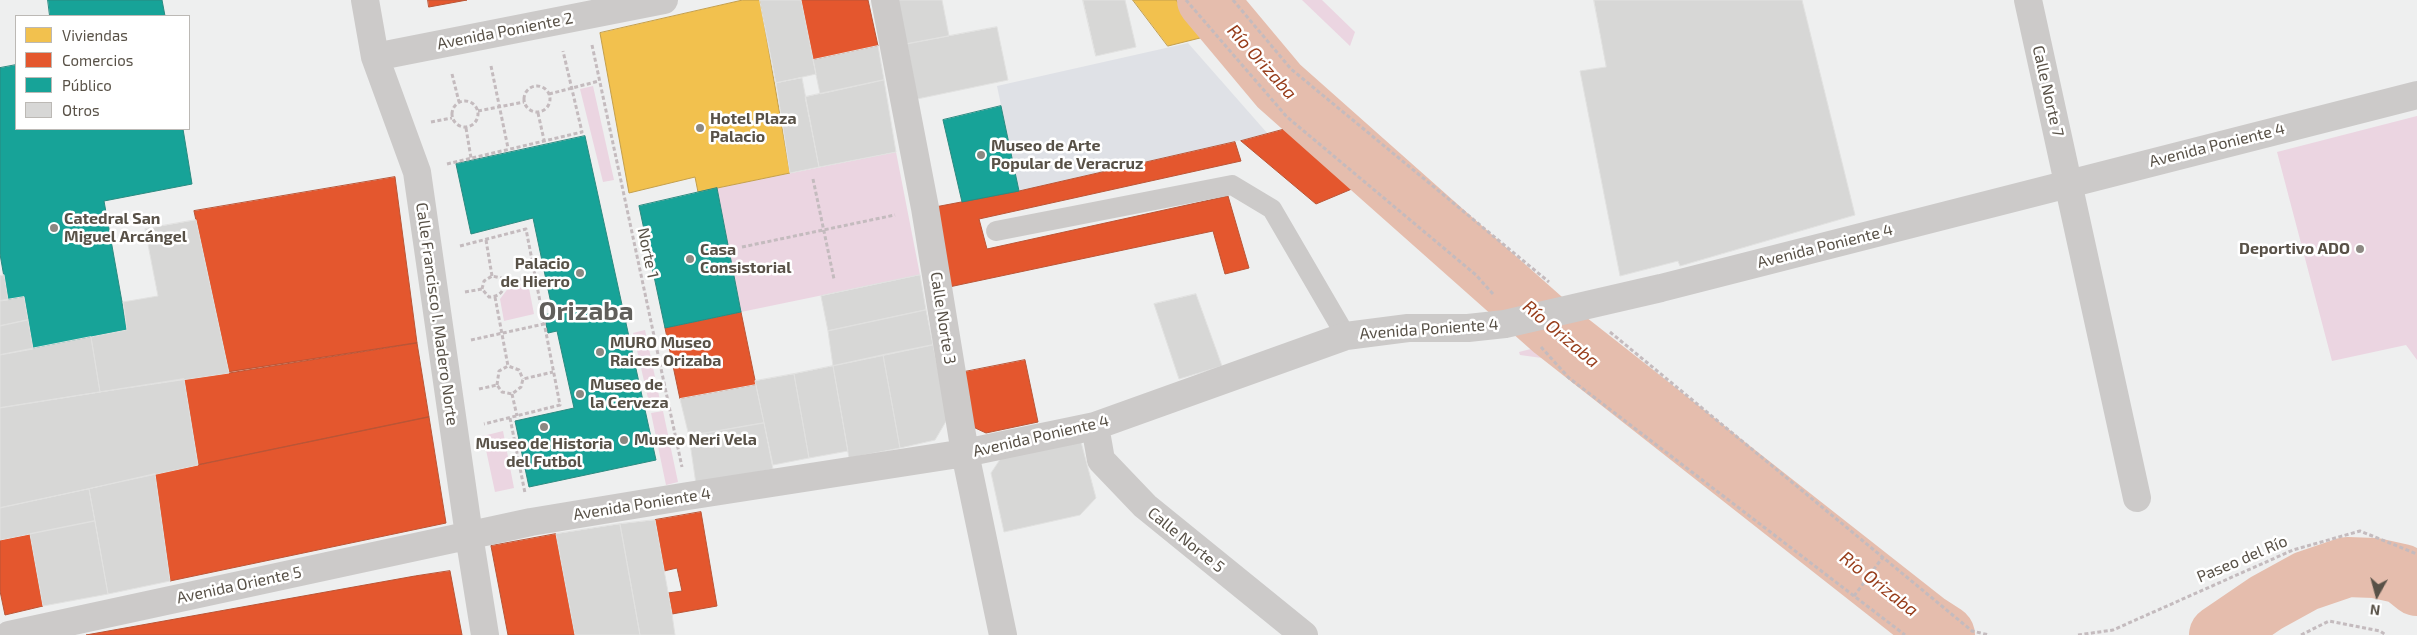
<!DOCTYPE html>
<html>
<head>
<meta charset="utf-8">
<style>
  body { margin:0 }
  #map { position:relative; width:2417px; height:635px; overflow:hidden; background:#eeefef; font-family:"Exo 2",sans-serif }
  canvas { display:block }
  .legend { position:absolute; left:15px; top:15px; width:175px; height:115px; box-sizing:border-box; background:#fff; border:1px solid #bcb9b5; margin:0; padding:6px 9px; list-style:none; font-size:15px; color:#585147 }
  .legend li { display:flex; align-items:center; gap:10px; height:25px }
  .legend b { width:25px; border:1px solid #bcb9b5 }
  .north { position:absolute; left:2352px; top:570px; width:50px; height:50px; -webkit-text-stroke:4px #fff; paint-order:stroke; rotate:187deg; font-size:14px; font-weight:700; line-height:20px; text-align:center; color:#585147 }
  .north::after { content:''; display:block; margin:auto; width:18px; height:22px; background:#585147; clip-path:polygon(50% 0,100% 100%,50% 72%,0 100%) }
</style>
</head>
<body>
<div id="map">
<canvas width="2417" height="635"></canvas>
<ul class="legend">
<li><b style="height:14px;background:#f2c14e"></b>Viviendas</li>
<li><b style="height:14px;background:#e4572e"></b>Comercios</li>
<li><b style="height:14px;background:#17a398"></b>Público</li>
<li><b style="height:14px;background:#d7d7d6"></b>Otros</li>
</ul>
<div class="north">N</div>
</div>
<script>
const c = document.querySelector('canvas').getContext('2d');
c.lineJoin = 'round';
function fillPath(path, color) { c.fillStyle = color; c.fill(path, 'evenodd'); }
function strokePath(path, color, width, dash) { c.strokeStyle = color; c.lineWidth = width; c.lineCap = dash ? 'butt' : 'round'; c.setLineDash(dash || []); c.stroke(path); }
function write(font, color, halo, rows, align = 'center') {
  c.font = font + ' "Exo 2",sans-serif'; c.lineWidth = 5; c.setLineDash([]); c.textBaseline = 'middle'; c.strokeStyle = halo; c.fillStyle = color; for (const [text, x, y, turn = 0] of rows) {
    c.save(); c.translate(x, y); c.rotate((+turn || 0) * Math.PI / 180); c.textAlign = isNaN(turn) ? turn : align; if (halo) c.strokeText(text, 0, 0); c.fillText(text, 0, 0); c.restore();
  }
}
const commercial = new Path2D(`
  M1188,43L1268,134L1019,191L997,86Z`);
const green = new Path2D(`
  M1302,0H1322L1355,32L1350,46Z
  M593,86L614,180L603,182L580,89Z
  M2417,116V360L2406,345L2332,361L2277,152Z
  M896,152L920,275L741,312L717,188Z
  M528,283L534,314L504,321L500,299L509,287Z
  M645,330L661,405L650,407L633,333Z
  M1582,336L1583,338L1564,352L1561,347L1540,353L1542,358L1520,355L1519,352Z
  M663,411L678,482L666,485L651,413Z
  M503,431L514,488L495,492L483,436Z`);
const homes = new Path2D(`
  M743,0H760L790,173L698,192L695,177L629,193L600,33Z
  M1133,0H1176L1204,37L1168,46Z`);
const shops = new Path2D(`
  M428,0H467L429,7Z
  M801,0H868L878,46L813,60Z
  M1293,127L1359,186L1316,204L1241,141Z
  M1235,142L1241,161L979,219L987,249L1228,196L1249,268L1225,274L1213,231L949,287L935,207L1019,191Z
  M395,177L417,343L229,373L194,211Z
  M741,312L756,385L680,399L665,328Z
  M417,343L429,417L198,465L184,379Z
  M1025,360L1038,422L986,433L971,426L959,373Z
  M429,417L446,523L170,581L155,474Z
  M701,512L717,606L672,614L668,593L682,591L677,568L664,571L655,520Z
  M30,534L43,606L5,615L0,591V540Z
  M556,534L575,635H508L491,546Z
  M450,571L462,635H86L415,576Z`);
const public = new Path2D(`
  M48,0H162L165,16H50Z
  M16,65V129H183L192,184L104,201L127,330L33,349L24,297L8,300L0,254V68Z
  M1001,106L1019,191L962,202L943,120Z
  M585,136L656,460L529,487L515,421L574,408L557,331L548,333L544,315L553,313L533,218L471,234L456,164Z
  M717,188L741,312L665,328L639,206Z`);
const river = new Path2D(`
  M1207,0L1279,86L1554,330L1928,624L1945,635
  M2219,635L2266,603L2306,581L2347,567L2375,568L2402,574L2417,586`);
const building = new Path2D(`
  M760,0H801L816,74L776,83Z
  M898,0H942L949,36L907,44Z
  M1083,0H1125L1136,47L1096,56Z
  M1594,0H1802L1855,215L1680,266L1678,261L1620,276L1580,71L1606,67Z
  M997,27L1008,80L917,99L907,44Z
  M878,46L884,80L820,94L813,60Z
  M802,78L819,167L790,173L776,83Z
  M884,80L896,152L819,167L805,97Z
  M196,220L229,373L100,392L91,337L127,330L123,302L158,296L145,229Z
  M4,275L8,300L0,301V276Z
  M920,275L926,310L828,331L821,296Z
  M1196,294L1222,366L1179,379L1154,304Z
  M24,297L28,320L0,326V301Z
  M926,310L933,345L833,366L828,331Z
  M28,320L33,349L0,355V326Z
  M91,337L100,392L0,408V355Z
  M933,345L948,418L935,440L900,448L883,355Z
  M883,355L900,448L849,458L833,366Z
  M833,366L848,451L809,458L794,374Z
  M794,374L809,458L773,465L755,381Z
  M184,379L198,465L0,508V408Z
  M756,385L764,423L689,436L680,399Z
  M764,423L773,469L696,484L689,436Z
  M1081,442L1096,498L1080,515L1004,532L991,473L1001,458Z
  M155,474L170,581L108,594L89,489Z
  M89,489L95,521L0,540V508Z
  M655,520L672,614L675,635H640L620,524Z
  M95,521L108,594L43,606L30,534Z
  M620,524L640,635H575L556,534Z`);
const path = new Path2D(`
  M1186,0L1287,117L1476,275L1493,294
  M1233,0L1291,69L1549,282
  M592,45L682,467
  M491,66L508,148
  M452,74L459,102
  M524 99a13 13 0 1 1 26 0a13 13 0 1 1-26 0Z
  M549,94L599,81
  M452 114a13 13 0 1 1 26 0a13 13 0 1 1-26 0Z
  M478,111L524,102
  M538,113L544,140
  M431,122L452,118
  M466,128L471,158
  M447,164L582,132L563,51
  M813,179L834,279
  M486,240L492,276
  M460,246L526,229L560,405L484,424
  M742,247L895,215
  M482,289L484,281L492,276L501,278L504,284
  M465,292L482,289L489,297C497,297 504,293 504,284L535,277
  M495,297L508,366
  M1610,332L1972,631L1989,635
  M471,340L544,324
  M1541,347L1569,378L1905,635
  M497,385L499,371L508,366L519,370L523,379
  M479,389L497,385L502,392L512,394L521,387L523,379L553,372
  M512,394L517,416
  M510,418L525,493
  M1854,596L1883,557
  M2078,635L2113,630L2293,550L2360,531L2417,554
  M2301,635L2329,621L2380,631L2386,635`);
const lane = new Path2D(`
  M996,231L1232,185L1272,209L1346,336`);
const street = new Path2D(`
  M365,0L375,57L417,172L469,535L485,635
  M885,0L925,208L965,453L1003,635
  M2028,0L2137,498
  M375,57L664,0
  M1095,426L1101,460L1145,506L1304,635
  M9,635L531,522L688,496L965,453L1095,426L1346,336L1408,328H1468L1505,324L1661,288L2417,95`);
const markers = [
  [700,128,5,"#8c8882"],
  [981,155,5,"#8c8882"],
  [54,228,5,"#8c8882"],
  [2360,249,5,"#8c8882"],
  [690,259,5,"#8c8882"],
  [580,273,5,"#8c8882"],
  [600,352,5,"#8c8882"],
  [580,394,5,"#8c8882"],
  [544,427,5,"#8c8882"],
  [624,440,5,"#8c8882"]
];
const streetNames = [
  ["Avenida Poniente 2",505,31,-11],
  ["Calle Norte 7",2048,91,77],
  ["Avenida Poniente 4",2217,145,-14],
  ["Avenida Poniente 4",1825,246,-14],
  ["Norte 1",648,253,78],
  ["Calle Francisco I. Madero Norte",437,314,82],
  ["Calle Norte 3",943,318,81],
  ["Avenida Poniente 4",1429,329,-4],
  ["Avenida Poniente 4",1041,436,-13],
  ["Avenida Poniente 4",642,504,-9],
  ["Calle Norte 5",1186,540,39],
  ["Paseo del Río",2242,559,-23],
  ["Avenida Oriente 5",239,585,-12]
];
const poiNames = [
  ["Hotel Plaza",710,119],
  ["Palacio",710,137],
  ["Museo de Arte",991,146],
  ["Popular de Veracruz",991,164],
  ["Catedral San",64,219],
  ["Miguel Arcángel",64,237],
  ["Deportivo ADO",2350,249,"right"],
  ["Casa",700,250],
  ["Consistorial",700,268],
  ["Palacio",570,264,"right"],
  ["de Hierro",570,282,"right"],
  ["MURO Museo",610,343],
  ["Raices Orizaba",610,361],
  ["Museo de",590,385],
  ["la Cerveza",590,403],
  ["Museo Neri Vela",634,440],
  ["Museo de Historia",544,444,"center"],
  ["del Futbol",544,462,"center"]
];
const waterNames = [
  ["Río Orizaba",1262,62,48],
  ["Río Orizaba",1561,334,40],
  ["Río Orizaba",1879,584,38]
];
const townNames = [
  ["Orizaba",586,311]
];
fillPath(commercial, '#dfe1e6');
fillPath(green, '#ebd5e1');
fillPath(homes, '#f2c14e');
strokePath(homes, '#c49f4c', 1);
fillPath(shops, '#e4572e');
strokePath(shops, '#ba5536', 1);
fillPath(public, '#17a398');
strokePath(public, '#2a8a80', 1);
strokePath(river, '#e5bdad', 60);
fillPath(building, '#d7d7d6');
strokePath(building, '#e1e1e0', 1);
strokePath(path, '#c4bbbe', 3, [4, 2.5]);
strokePath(lane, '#cccac9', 20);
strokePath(street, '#cccac9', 28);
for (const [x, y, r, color] of markers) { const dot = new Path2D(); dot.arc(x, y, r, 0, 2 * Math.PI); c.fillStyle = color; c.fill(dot); strokePath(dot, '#fff', 2); }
write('16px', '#585147', '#fff', streetNames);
write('bold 16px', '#585147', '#fff', poiNames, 'left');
write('italic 18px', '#973d1b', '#fff', waterNames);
write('bold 26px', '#615f5b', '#fff', townNames);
</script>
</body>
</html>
